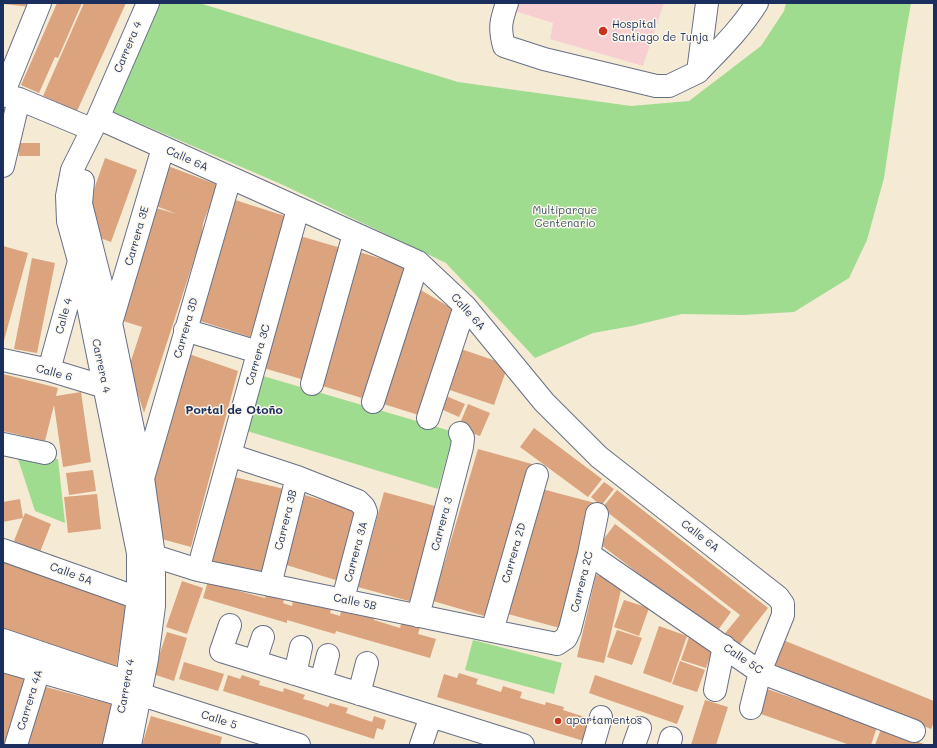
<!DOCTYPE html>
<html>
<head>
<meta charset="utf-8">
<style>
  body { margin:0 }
  #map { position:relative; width:937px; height:748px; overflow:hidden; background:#f5ead4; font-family:Mali,sans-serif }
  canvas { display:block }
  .frame { position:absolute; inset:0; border:4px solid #1b2f5e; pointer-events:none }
</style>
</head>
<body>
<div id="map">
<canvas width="937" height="748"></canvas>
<div class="frame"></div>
</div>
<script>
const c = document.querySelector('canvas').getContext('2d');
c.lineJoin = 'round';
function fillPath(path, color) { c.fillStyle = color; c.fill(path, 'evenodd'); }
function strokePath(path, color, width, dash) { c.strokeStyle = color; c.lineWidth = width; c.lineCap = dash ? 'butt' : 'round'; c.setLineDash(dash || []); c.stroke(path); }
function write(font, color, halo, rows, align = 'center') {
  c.font = font + ' Mali,sans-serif'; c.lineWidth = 3; c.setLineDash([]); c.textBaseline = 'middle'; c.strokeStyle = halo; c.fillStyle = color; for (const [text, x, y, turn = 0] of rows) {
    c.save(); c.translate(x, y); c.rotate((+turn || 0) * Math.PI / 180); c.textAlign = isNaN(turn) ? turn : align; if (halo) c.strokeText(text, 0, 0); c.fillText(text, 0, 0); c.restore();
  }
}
const built = new Path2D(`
  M508,3H664L643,66L550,39L553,23L506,8Z`);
const green = new Path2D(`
  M155,3H199L458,82L631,106L689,101L761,46L784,11L786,3H911L902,55L884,178L867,240L849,278L794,312L743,315L682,314L632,326L593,333L535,358L446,263L281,184L109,110Z
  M263,376L454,432L438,489L247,431Z
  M18,459H58L65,523L35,511Z
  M473,640L562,663L554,694L465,670Z`);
const building = new Path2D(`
  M3,3H32V7L3,4Z
  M57,3H82L58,58L55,57L39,93L21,85Z
  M84,3H126L77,111L43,96Z
  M19,143H40V156H19Z
  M105,158L137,170L111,242L95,236L87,209Z
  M168,166L218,185L203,223L202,235L144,413L129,367L142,327L120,320L156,208L177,214L156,206Z
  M235,200L288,217L250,337L197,320Z
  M300,236L348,250L308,381L260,367Z
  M3,246L28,253L3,344Z
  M356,251L412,268L372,401L316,384Z
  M32,258L55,263L37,353L14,349Z
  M414,286L458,312L425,417L377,402Z
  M452,346L508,365L494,405L438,386Z
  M189,354L238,371L191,547L158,538L154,483Z
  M3,374L58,388L56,396L81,392L91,462L63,467L54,405L45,441L3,431Z
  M439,393L465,404L459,417L434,406Z
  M468,404L490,413L480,436L458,428Z
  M534,428L602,479L588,497L520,447Z
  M478,449L532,464L488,617L433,601Z
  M93,470L96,491L69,495L66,473Z
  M230,476L284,489L263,574L209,561Z
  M604,482L614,489L601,506L591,497Z
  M542,489L595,503L560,628L508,614Z
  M617,490L768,608L736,649L722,637L740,615L602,508Z
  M384,492L442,508L416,603L358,587Z
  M97,494L101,529L68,533L64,497Z
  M305,495L360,512L339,581L283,564Z
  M20,499L23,518L25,513L51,524L40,552L14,541L23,518L3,522V502Z
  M615,524L731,612L716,633L600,544Z
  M3,559L128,599L116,668L3,632Z
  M596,575L623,581L604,663L577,657Z
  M182,581L203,588L187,634L166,627Z
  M208,581L237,584L235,590L265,598L266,595L284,600L283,603L292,606L293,600L309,605L310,601L332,607L330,613L340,616L341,611L356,615L357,612L374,617V620L400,628L402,621L420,627L418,634L436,639L430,658L336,631L335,634L287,620V623L203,598Z
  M624,600L649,608L639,636L614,627Z
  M659,626L687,636L671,683L643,673Z
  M617,630L642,638L632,665L607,657Z
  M167,632L187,638L174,681L153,674Z
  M689,637L714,645L706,668L681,660Z
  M783,640L934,701V722L931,729L773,664Z
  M680,661L705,670L697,692L672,684Z
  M184,662L224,674L218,691L179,679Z
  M3,671L28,676L6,745H3Z
  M459,673L478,679L476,684L501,692L503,686L522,692L520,698L545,705L546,702L564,707L563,710L591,719L584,741L437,697L444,674L457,678Z
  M228,675L240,679L242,675L260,681L259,685L283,692L284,688L305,695L303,699L314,702L328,707L330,703L348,708L346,713L372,722L374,716L386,720L383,730L377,728L374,739L223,691Z
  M595,675L684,706L677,724L589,693Z
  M42,686L114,705L102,745H25Z
  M767,689L877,727L871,745H850L758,713Z
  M705,700L728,707L716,745H691Z
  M151,716L222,737L220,745H142Z
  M881,729L927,745H875Z`);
const minor = new Path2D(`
  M507,3C501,21 499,27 504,46L544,59L656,86H669L698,72L707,3
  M698,72C719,50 741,29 757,3
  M3,94L40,3
  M3,95L19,99L91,129
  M98,118L418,262L465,306L544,402L599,457L778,597L783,604V615L760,672L751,708
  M3,166L19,99
  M83,181L81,204L111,323L143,478L154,556V606L147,659L130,745
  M111,323L163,148
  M185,330L258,352
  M3,360L49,370L105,387
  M49,370L78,265
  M312,384L354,234
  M373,402L418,262
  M428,418L465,306
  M3,444L45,453
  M230,455L297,477L358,501L364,507L366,512L343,599
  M144,475L230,178
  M3,550L138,598
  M589,554L760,672L914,731
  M154,556L198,570L492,631L557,644L566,638L570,629L589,554L597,514
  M198,570L298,209
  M270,585L297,477
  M418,616L462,447L463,438L460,433
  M230,625L221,651L431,716
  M492,631L537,475
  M3,640L127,682
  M3,661L125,696L139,694L299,745
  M255,661L263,637
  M295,674L301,647
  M321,682L328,655
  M715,690L724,646
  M359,694L367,663
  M16,745L43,657
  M114,745L125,696L138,598V553L79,261L68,221L67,196L72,170L98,118L148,3
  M421,745L431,716L523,745
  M593,745L601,717
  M634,745L640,728
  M669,745L671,738`);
const markers = [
  [603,31,5,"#c8321e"],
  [558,721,4,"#c8321e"]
];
const poiNames = [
  ["Hospital",612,25],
  ["Santiago de Tunja",612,38],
  ["apartamentos",566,721]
];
const streetNames = [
  ["Carrera 4",128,47,-67],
  ["Calle 6A",187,159,24],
  ["Carrera 3E",137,236,-74],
  ["Calle 6A",468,312,48],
  ["Calle 4",64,316,-75],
  ["Carrera 3D",186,328,-74],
  ["Carrera 3C",258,355,-74],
  ["Carrera 4",101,366,78],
  ["Calle 6",54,373,15],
  ["Carrera 3B",286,520,-76],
  ["Carrera 3",442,524,-75],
  ["Calle 6A",700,536,38],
  ["Carrera 3A",356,552,-75],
  ["Carrera 2D",514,553,-74],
  ["Calle 5A",71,574,20],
  ["Carrera 2C",582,582,-76],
  ["Calle 5B",355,602,12],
  ["Calle 5C",743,659,34],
  ["Carrera 4",126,686,-80],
  ["Carrera 4A",30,700,-73],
  ["Calle 5",219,720,18]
];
const parkNames = [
  ["Multiparque",565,211],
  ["Centenario",565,224]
];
const neighbourhoodNames = [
  ["Portal de Otoño",234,410]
];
fillPath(built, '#f7cfd1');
fillPath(green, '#9fdc90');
fillPath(building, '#dba37e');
strokePath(minor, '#677087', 24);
strokePath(minor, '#fff', 22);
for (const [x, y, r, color] of markers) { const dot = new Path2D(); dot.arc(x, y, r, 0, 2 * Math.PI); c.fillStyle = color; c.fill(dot); strokePath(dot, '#fbf7ec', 1.5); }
write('11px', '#1b2f5e', '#fbf7ec', poiNames, 'left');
write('11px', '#1b2f5e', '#fbf7ec', streetNames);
write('11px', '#3c5a6a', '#fbf7ec', parkNames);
write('bold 12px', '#1b2f5e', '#fbf7ec', neighbourhoodNames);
</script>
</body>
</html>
